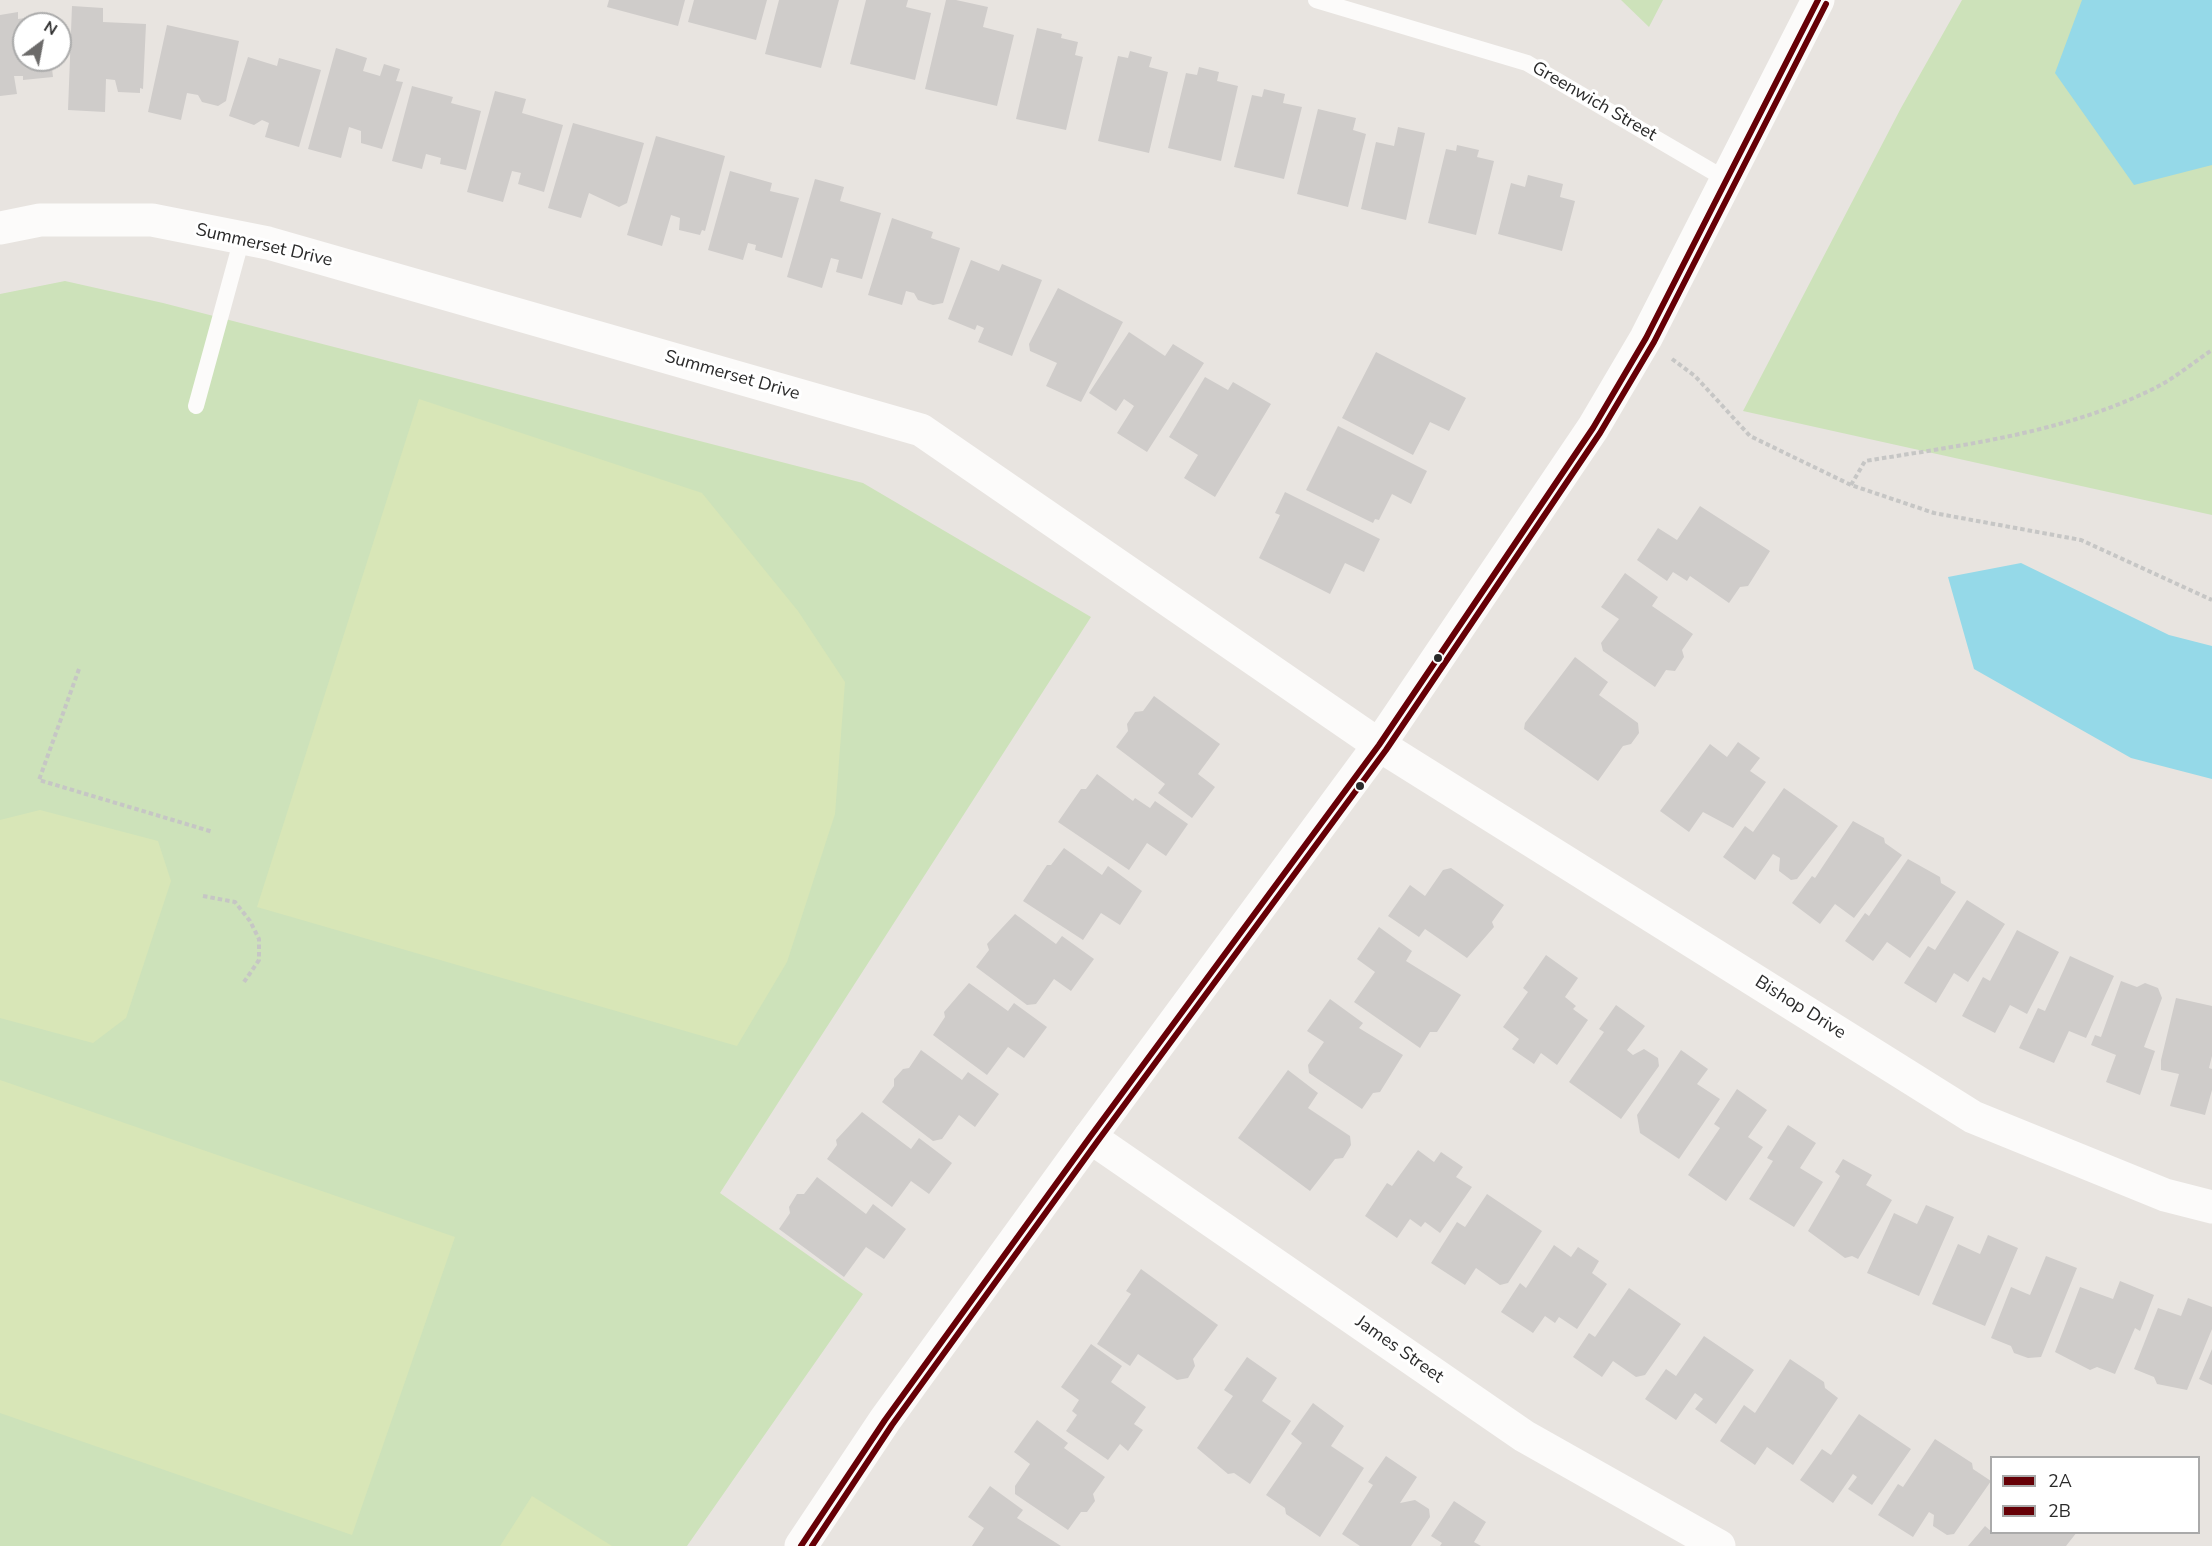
<!DOCTYPE html>
<html>
<head>
<meta charset="utf-8">
<style>
  body { margin:0 }
  #map { position:relative; width:2212px; height:1546px; overflow:hidden; background:#e8e4e0; font-family:"Nunito Sans",sans-serif }
  canvas { display:block }
  .legend { position:absolute; left:1990px; top:1456px; width:210px; height:78px; box-sizing:border-box; background:#fff; border:2px solid #aaa; margin:0; padding:8px 10px; list-style:none; font-size:18px; color:#2a2a2a }
  .legend li { display:flex; align-items:center; gap:12px; height:30px }
  .legend b { width:30px; border:2px solid #aaa }
  .north { position:absolute; left:12px; top:12px; width:60px; height:60px; box-sizing:border-box; background:#fff; border:2px solid #aaa; border-radius:50%; rotate:32deg; font-size:16px; font-weight:700; line-height:24px; text-align:center; color:#2a2a2a }
  .north::after { content:''; display:block; margin:auto; width:21px; height:27px; background:#6c6b6a; clip-path:polygon(50% 0,100% 100%,50% 72%,0 100%) }
</style>
</head>
<body>
<div id="map">
<canvas width="2212" height="1546"></canvas>
<ul class="legend">
<li><b style="height:8px;background:#660006"></b>2A</li>
<li><b style="height:8px;background:#660006"></b>2B</li>
</ul>
<div class="north">N</div>
</div>
<script>
const c = document.querySelector('canvas').getContext('2d');
c.lineJoin = 'round';
function fillPath(path, color) { c.fillStyle = color; c.fill(path, 'evenodd'); }
function strokePath(path, color, width, dash) { c.strokeStyle = color; c.lineWidth = width; c.lineCap = dash ? 'butt' : 'round'; c.setLineDash(dash || []); c.stroke(path); }
function write(font, color, halo, rows, align = 'center') {
  c.font = font + ' "Nunito Sans",sans-serif'; c.lineWidth = 6; c.setLineDash([]); c.textBaseline = 'middle'; c.strokeStyle = halo; c.fillStyle = color; for (const [text, x, y, turn = 0] of rows) {
    c.save(); c.translate(x, y); c.rotate((+turn || 0) * Math.PI / 180); c.textAlign = isNaN(turn) ? turn : align; if (halo) c.strokeText(text, 0, 0); c.fillText(text, 0, 0); c.restore();
  }
}
const green = new Path2D(`
  M1621,0H1663L1649,27Z
  M1962,0H2212V515L1743,411L1901,108Z
  M65,281L163,303L863,483L1091,617L720,1193L863,1294L687,1546H0V294Z`);
const pitch = new Path2D(`
  M419,399L702,493L798,611L845,682L835,814L787,962L737,1046L257,907Z
  M40,810L158,841L171,881L126,1018L93,1043L0,1018V820Z
  M0,1080L455,1237L352,1535L0,1413Z
  M532,1496L612,1546H500Z`);
const water = new Path2D(`
  M2082,0H2212V165L2134,185L2055,73Z
  M2021,563L2169,635L2212,646V779L2131,758L1974,669L1948,577Z`);
const building = new Path2D(`
  M609,0H685L678,26L607,7Z
  M694,0H767L756,40L688,22Z
  M779,0H839L821,68L765,54Z
  M866,0H908L906,7L931,13L915,80L850,64Z
  M946,0H956L988,7L983,27L1014,35L997,106L925,89Z
  M72,6L103,8V22L146,24L143,89L140,88V93L118,92L115,80L106,79L105,112L68,110Z
  M18,12V19L46,15L47,24H24V60H51L53,77L23,80V76H14L17,94L0,96V15Z
  M167,25L239,41L226,101L218,106L202,102L198,95L187,93L181,120L148,112Z
  M1037,28L1062,34L1061,38L1078,42L1075,55L1083,57L1066,130L1016,119Z
  M336,48L367,58L363,71L380,76L384,64L400,69L396,81L403,82L382,149L361,143V131L349,127L341,158L308,149Z
  M1130,51L1152,57L1149,67L1168,72L1149,153L1098,141L1118,56L1128,58Z
  M248,57L277,66L279,58L321,70L299,147L265,137L269,123L262,120L254,125L229,116Z
  M1199,67L1219,72L1217,81L1238,86L1221,161L1168,148L1186,73L1197,75Z
  M412,86L453,97L451,103L481,111L466,170L440,164L441,158L426,154L422,169L392,161Z
  M1264,89L1285,94L1283,103L1302,107L1284,179L1234,167L1252,95L1262,97Z
  M495,91L526,99L522,113L563,125L544,192L518,184L521,173L512,171L503,202L467,192Z
  M1318,109L1356,118L1353,130L1366,134L1348,207L1297,194Z
  M573,123L644,143L627,203L619,207L589,193L581,218L548,208Z
  M1398,127L1425,133L1406,220L1361,209L1376,142L1394,146Z
  M656,136L725,156L705,231L702,230L700,235L679,230L680,218L671,215L662,246L627,235Z
  M1457,145L1479,150L1477,157L1494,161L1476,235L1428,223L1446,149L1456,151Z
  M730,171L772,183L770,191L799,198L782,258L755,250L756,245L748,243L743,260L708,250Z
  M1528,175L1563,184L1560,197L1575,201L1562,251L1498,234L1511,183L1525,187Z
  M815,179L844,187L840,201L881,213L862,279L836,272L839,260L831,258L822,288L787,277Z
  M892,218L933,232L931,238L960,248L943,303L933,305L918,300L914,293L906,291L902,305L868,295Z
  M971,260L999,271L1002,264L1042,280L1012,356L978,342L984,328L977,325L975,330L948,319Z
  M1058,288L1123,322L1081,402L1046,386L1057,363L1030,351L1029,344Z
  M1129,332L1165,356L1173,344L1204,363L1147,452L1117,433L1134,406L1124,399L1116,411L1089,393Z
  M1376,352L1466,398L1449,431L1430,422L1413,455L1342,418Z
  M1205,377L1228,390L1233,382L1271,404L1215,497L1184,478L1198,455L1169,437Z
  M1338,426L1427,471L1411,504L1392,494L1379,520L1375,519L1373,523L1306,490Z
  M1285,492L1380,539L1364,572L1345,563L1330,594L1259,558L1280,515L1275,513Z
  M1700,506L1770,551L1748,586L1740,587L1729,603L1690,576L1687,581L1673,572L1667,581L1637,560L1658,528L1677,540Z
  M1625,573L1658,597L1652,606L1693,634L1682,650L1684,657L1675,671L1666,670L1655,687L1603,651L1601,643L1619,619L1601,607Z
  M1575,657L1608,682L1599,695L1638,723L1639,733L1631,744L1623,746L1598,781L1524,729L1525,723Z
  M1154,696L1220,744L1198,774L1215,787L1192,818L1158,793L1165,784L1116,747L1128,731L1127,724L1135,712L1143,711Z
  M1738,742L1760,758L1750,771L1766,782L1733,828L1703,812L1689,832L1660,811L1710,744L1727,757Z
  M1097,774L1133,801L1135,798L1150,808L1155,801L1188,824L1166,856L1147,843L1129,870L1058,822L1081,789H1086Z
  M1784,788L1838,826L1797,879L1791,880L1779,871L1780,858L1773,854L1755,880L1723,857L1745,826L1753,832Z
  M1853,821L1884,838L1885,843L1902,855L1854,918L1835,904L1820,924L1792,903L1812,876L1815,878Z
  M1064,848L1102,875L1108,866L1142,891L1120,925L1101,913L1083,940L1023,901L1047,865H1051Z
  M1908,859L1940,877L1941,883L1956,892L1910,958L1887,942L1873,961L1845,941L1865,913L1869,916Z
  M1451,868L1504,905L1492,922L1494,927L1467,958L1425,929L1419,937L1388,916L1410,885L1425,896L1443,870Z
  M1967,900L2005,924L1968,982L1954,973L1936,1003L1904,983L1928,946L1935,950Z
  M1015,914L1056,944L1062,936L1094,959L1071,991L1054,979L1036,1004L1027,1005L976,967L989,950L987,944Z
  M1379,927L1412,951L1406,961L1461,995L1437,1032H1430L1420,1048L1354,1002L1375,972L1357,959Z
  M2017,930L2059,952L2027,1014L2010,1005L1995,1033L1962,1016L1983,977L1990,981Z
  M1546,955L1578,978L1565,997L1576,1006L1573,1009L1588,1020L1557,1065L1541,1053L1534,1064L1512,1049L1519,1039L1503,1027L1528,992L1523,988Z
  M2070,956L2114,976L2086,1038L2069,1031L2054,1063L2019,1048L2038,1008L2045,1011Z
  M2121,981L2137,987L2145,983L2158,988L2162,998L2144,1047L2155,1051L2140,1095L2106,1082L2116,1055L2091,1045L2095,1035L2101,1037Z
  M969,983L1008,1011L1014,1003L1047,1027L1024,1058L1008,1047L987,1075L933,1035L945,1017L944,1012Z
  M2176,998L2212,1006V1056L2209,1068L2212,1069V1090L2205,1115L2170,1106L2179,1074L2161,1070V1060Z
  M1330,999L1363,1023L1359,1028L1403,1055L1380,1092L1373,1093L1362,1109L1309,1073L1308,1065L1324,1042L1307,1031Z
  M1616,1005L1645,1026L1627,1050L1633,1055L1644,1049L1658,1058L1659,1066L1621,1119L1569,1082L1604,1032L1599,1029Z
  M921,1050L962,1080L968,1072L999,1094L975,1127L959,1115L942,1139L933,1141L882,1102L894,1086V1079L903,1069L909,1068Z
  M1681,1050L1708,1069L1697,1084L1720,1099L1679,1159L1640,1133L1637,1115Z
  M1288,1070L1318,1093L1308,1108L1350,1136L1351,1145L1343,1158L1335,1159L1310,1191L1238,1138Z
  M1737,1089L1767,1110L1748,1137L1763,1147L1726,1201L1688,1175L1720,1128L1714,1124Z
  M862,1112L911,1149L919,1138L952,1163L929,1194L911,1181L892,1207L827,1159L837,1145L836,1140Z
  M1788,1125L1816,1143L1800,1168L1823,1182L1794,1227L1749,1199L1773,1161L1767,1158Z
  M1418,1150L1434,1162L1441,1152L1463,1167L1456,1177L1472,1187L1440,1233L1425,1222L1421,1227L1410,1219L1397,1238L1365,1216L1387,1183L1392,1186Z
  M1843,1159L1872,1175L1866,1185L1892,1200L1858,1259L1852,1256L1845,1258L1808,1231L1840,1176L1835,1172Z
  M817,1177L866,1214L873,1204L906,1229L884,1259L866,1247L844,1277L779,1229L790,1213L789,1207L797,1194H804Z
  M1487,1194L1542,1231L1508,1283L1500,1285L1476,1268L1465,1285L1431,1263L1457,1222L1465,1227Z
  M1926,1205L1954,1217L1919,1296L1867,1273L1894,1213L1917,1224Z
  M1988,1235L2018,1248L1985,1326L1932,1304L1958,1244L1980,1254Z
  M1554,1245L1571,1257L1578,1247L1599,1261L1592,1273L1607,1284L1577,1329L1559,1317L1555,1323L1545,1316L1533,1333L1501,1312L1520,1283L1526,1288Z
  M2046,1256L2077,1268L2041,1357L2028,1358L2014,1353L2011,1346L1991,1338L2011,1287L2030,1295Z
  M1141,1269L1218,1325L1193,1359L1195,1366L1188,1378L1177,1380L1138,1354L1130,1366L1097,1344L1131,1294L1126,1291Z
  M2120,1281L2154,1295L2140,1331L2135,1328L2115,1374L2097,1367L2090,1370L2055,1352L2080,1287L2113,1299Z
  M1629,1288L1681,1324L1645,1375L1636,1377L1613,1361L1602,1377L1573,1357L1589,1333L1595,1337Z
  M2188,1298L2212,1307V1329L2187,1390L2157,1384L2154,1377L2134,1369L2158,1308L2181,1316Z
  M1704,1336L1754,1370L1716,1424L1695,1409L1703,1399L1695,1393L1676,1420L1645,1399L1666,1369L1676,1376Z
  M1091,1344L1122,1366L1111,1382L1146,1407L1134,1424L1143,1430L1128,1451L1120,1444L1108,1460L1066,1431L1077,1415L1072,1411L1079,1400L1061,1387Z
  M2212,1349V1385L2199,1379Z
  M1247,1357L1277,1378L1262,1401L1291,1421L1250,1484L1234,1473L1228,1474L1197,1448L1233,1396L1224,1390Z
  M1790,1359L1824,1382L1825,1388L1838,1398L1793,1465L1767,1447L1755,1465L1720,1441L1744,1405L1755,1413Z
  M1313,1403L1344,1426L1331,1446L1364,1468L1320,1537L1286,1514L1285,1508L1266,1495L1302,1443L1291,1434Z
  M1859,1414L1911,1449L1872,1505L1848,1489L1857,1477L1853,1474L1833,1503L1800,1480L1822,1449L1831,1455Z
  M1037,1420L1068,1443L1064,1448L1105,1477L1093,1494L1095,1501L1087,1512H1081L1068,1530L1015,1494V1486L1030,1464L1014,1452Z
  M1935,1439L1972,1463L1973,1469L1991,1481L1954,1534L1947,1535L1933,1526L1934,1515L1929,1512L1913,1537L1878,1515L1898,1484L1903,1487Z
  M1386,1456L1417,1477L1400,1503L1415,1500L1429,1509L1430,1517L1411,1546H1360L1342,1534L1373,1485L1368,1482Z
  M990,1486L1023,1510L1017,1518L1061,1546H972L984,1528L968,1517Z
  M1454,1501L1486,1522L1474,1542L1481,1546H1440L1442,1543L1431,1536Z
  M1985,1526L1992,1532H2077L2066,1546H1968Z`);
const path = new Path2D(`
  M1672,359L1695,376L1750,436L1851,485L1934,513L2081,540L2212,600
  M1851,485L1865,461C1963,445 2065,433 2155,388C2175,378 2194,362 2212,350
  M79,669L39,780L213,832
  M203,896L235,902L250,921L259,939V960L244,982`);
const service = new Path2D(`
  M1316,0L1527,63L1727,180
  M196,406L242,238`);
const minor = new Path2D(`
  M1379,745L1973,1117L2165,1195L2212,1207
  M1090,1137L1524,1436L1719,1546`);
const tertiary = new Path2D(`
  M0,228L40,220H152L268,243L921,430L1379,745`);
const secondary = new Path2D(`
  M801,1546L885,1420L1090,1137L1379,745L1593,428L1646,338L1818,0`);
const bus1 = new Path2D(`
  M801,1546L885,1420L1090,1137L1379,745L1593,428L1646,338L1818,0`);
const bus2 = new Path2D(`
  M812,1546L892,1425L1097,1142L1386,750L1600,433L1654,342L1826,4`);
const markers = [
  [1438,658,5,"#2a2a2a"],
  [1360,786,5,"#2a2a2a"]
];
const streetNames = [
  ["Greenwich Street",1594,102,30],
  ["Summerset Drive",264,246,13],
  ["Summerset Drive",732,376,16],
  ["Bishop Drive",1800,1008,32],
  ["James Street",1399,1350,35]
];
fillPath(green, '#cde2ba');
fillPath(pitch, '#d8e6b7');
fillPath(water, '#95d9e8');
fillPath(building, '#cfccca');
strokePath(path, '#c6c6c5', 4, [4.5, 3]);
strokePath(service, '#fcfbfa', 16);
strokePath(minor, '#fcfbfa', 33);
strokePath(tertiary, '#fcfbfa', 33);
strokePath(secondary, '#fcfbfa', 33);
strokePath(bus1, '#660006', 6);
strokePath(bus2, '#660006', 6);
for (const [x, y, r, color] of markers) { const dot = new Path2D(); dot.arc(x, y, r, 0, 2 * Math.PI); c.fillStyle = color; c.fill(dot); strokePath(dot, '#fff', 2); }
write('18px', '#2a2a2a', '#fff', streetNames);
</script>
</body>
</html>
